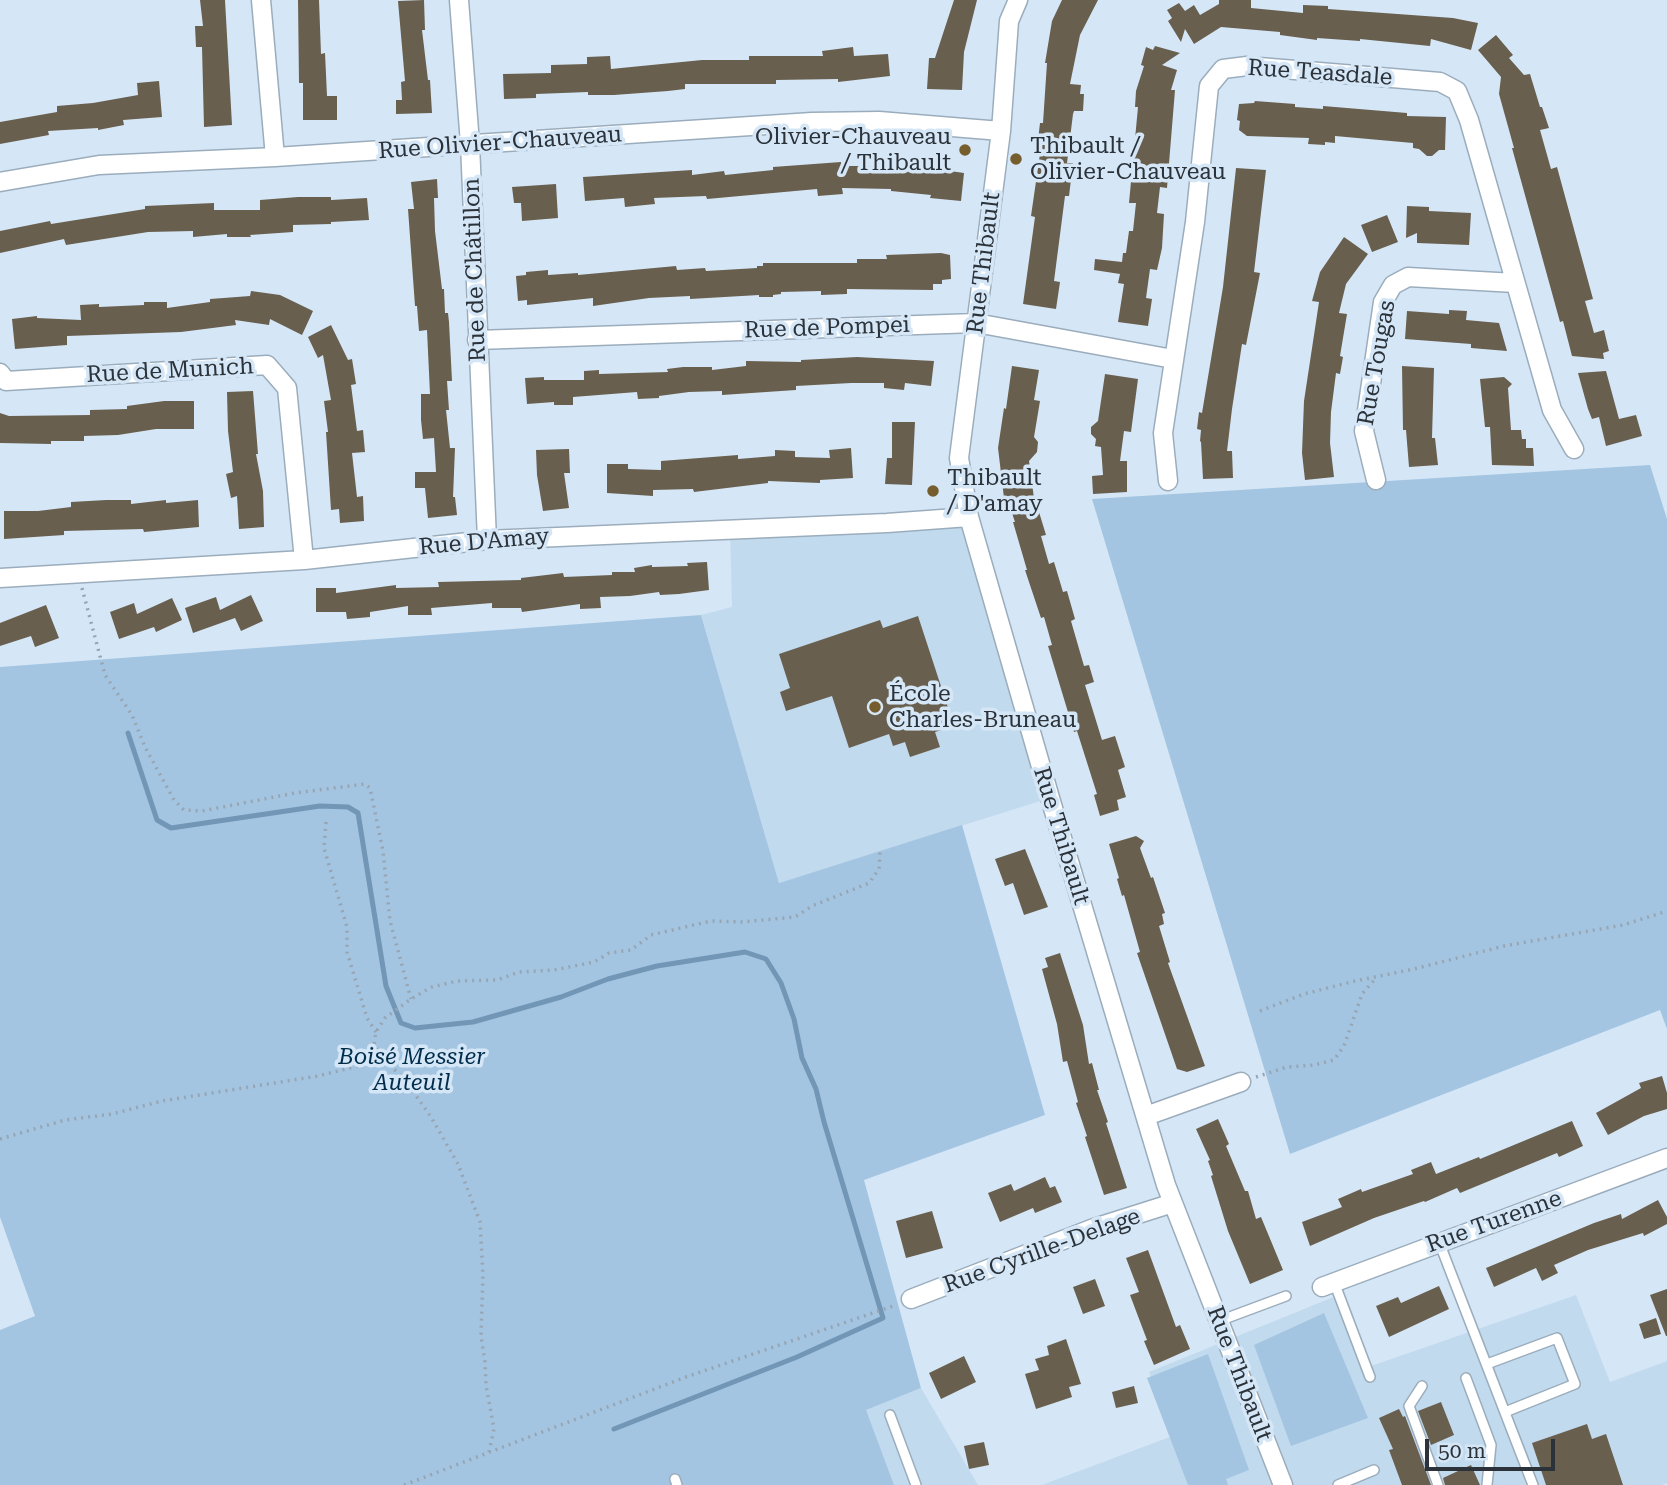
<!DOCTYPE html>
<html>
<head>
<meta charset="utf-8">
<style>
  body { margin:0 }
  #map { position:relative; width:1667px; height:1485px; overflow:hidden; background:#d5e7f7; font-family:"Roboto Serif",serif }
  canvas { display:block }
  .scale { position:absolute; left:1425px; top:1439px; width:130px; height:32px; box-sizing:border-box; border:4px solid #2b3239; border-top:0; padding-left:9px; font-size:21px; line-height:24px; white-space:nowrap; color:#2b3239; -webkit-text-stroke:5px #d5e7f7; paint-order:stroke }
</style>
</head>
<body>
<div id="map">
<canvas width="1667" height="1485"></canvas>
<div class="scale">50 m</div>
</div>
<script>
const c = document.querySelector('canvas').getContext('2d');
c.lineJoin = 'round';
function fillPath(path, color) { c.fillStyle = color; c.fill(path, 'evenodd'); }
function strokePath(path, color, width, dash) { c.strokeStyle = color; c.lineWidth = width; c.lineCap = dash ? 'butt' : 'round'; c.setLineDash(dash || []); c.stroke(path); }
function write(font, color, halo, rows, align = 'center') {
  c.font = font + ' "Roboto Serif",serif'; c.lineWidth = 7; c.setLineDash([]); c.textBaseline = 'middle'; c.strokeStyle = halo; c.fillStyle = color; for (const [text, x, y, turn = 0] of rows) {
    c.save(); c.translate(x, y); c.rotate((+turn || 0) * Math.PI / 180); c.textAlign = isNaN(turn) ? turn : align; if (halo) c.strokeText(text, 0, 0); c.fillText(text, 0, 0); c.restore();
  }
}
const built = new Path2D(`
  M969,517L1050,798L779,883L701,615L732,607L730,529Z
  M1576,1295L1610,1382L1667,1361V1483L1662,1485H1042L1175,1435L1149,1372L1336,1296L1371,1366Z
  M921,1388L978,1485H894L865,1410Z`);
const green = new Path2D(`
  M1650,465L1667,519V1029L1660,1010L1290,1154L1092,499Z
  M701,615L779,883L962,825L1045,1115L864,1180L921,1388L866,1410L894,1485H0V1330L35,1316L0,1217V667Z
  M1324,1313L1368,1418L1291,1446L1254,1345Z
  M1208,1354L1249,1470L1226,1479L1228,1485H1188L1147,1378Z`);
const stream = new Path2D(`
  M128,733L157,820L171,828L320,806L348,807L358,813L386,986L401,1023L415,1028L473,1022L561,997L608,979L657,966L745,952L766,959L781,983L794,1019L802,1058L816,1089L824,1122L883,1318L797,1357L614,1429`);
const building = new Path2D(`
  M200,0H225L232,125L204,127L202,47H196L195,26H203Z
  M298,0H319L321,54L325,53L327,96H337V120H303V83H299Z
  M424,0L425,30H422L428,80H430L432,113L396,114V100H402L401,82L405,81L398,1Z
  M954,0H977L964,52L962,90L927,89L929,58H935Z
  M1062,0H1098L1080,35L1070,84L1081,85L1080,94H1084L1083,111H1074L1073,114L1067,163H1073L1069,196H1065L1054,281L1060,282L1056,309L1023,304L1035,217L1031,216L1042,140H1038L1040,123H1043L1047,63H1045L1052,21Z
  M1219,0H1251V8L1303,13V5L1328,6V9L1453,18L1478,23L1471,50L1431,39L1430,46L1360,39V41L1317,38V40L1280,35V32L1221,27L1194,44L1185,29L1181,42L1168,21L1172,18L1167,10L1179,3L1185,11L1194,5L1200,15L1219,4Z
  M1496,35L1513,55L1509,58L1524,75L1530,74L1540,107H1542L1549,128L1540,130L1551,169L1557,167L1593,299L1585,301L1594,333L1604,330L1609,351L1603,353L1604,359L1572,356L1563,321L1560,322L1512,148H1514L1499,94L1501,77L1478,50Z
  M1155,46L1180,53L1162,65L1177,70L1171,90H1175L1167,188L1160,187L1157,213L1164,214L1162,248L1157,270L1150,269L1146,298L1152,299L1148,326L1118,322L1124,284L1118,283L1120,274L1094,270L1095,259L1122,262L1123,253H1126L1129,231H1133L1136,203H1129L1138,107H1135L1136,91L1144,66L1141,65L1146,47L1153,50Z
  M853,47L854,56L888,54L890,76L838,82V79L776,80V84H685V89L668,91L614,95H588V92L536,94V98L504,99L503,74L551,73V65L587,64V57L610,56L611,69L702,60H749V56H823L822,51Z
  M159,81L162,117L123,120L124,125L98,130V128L48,131L49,135L0,144V122L57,112V106L93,103L138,95L137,83Z
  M1255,101L1295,104V107L1323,109V106L1407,113V116L1446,117L1445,150H1439L1432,156H1427L1419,149L1413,148V143L1335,136V143L1325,142V145L1308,144L1309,138L1247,136L1239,130L1240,121L1237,120L1239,104L1254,103Z
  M841,162V166H894V163L964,173L961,201L930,198L931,195L891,191V189L842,188L843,194L818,196L817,189L707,199L706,196L654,198L655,204L625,207L624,198L585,201L583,177L692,170V175L724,171L725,175L773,170V167Z
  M1236,168L1266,170L1254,272L1260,273L1246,345L1242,344L1232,409L1227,451H1232L1233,478L1203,479L1201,442L1200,441L1201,430L1197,429L1199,412L1202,413L1223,287Z
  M437,179L438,198H434L435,231L442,289H444L445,313H448L449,322L452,381H447L449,410H446L450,448H455L453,497H455L457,515L428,518L425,488H415V472H436L434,438L423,439L421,420V394H430L427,330L419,331L417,306H415L408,209H414L411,182Z
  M556,184L558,218L522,221L521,203H514L512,187Z
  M298,197H331V200L367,198L369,220L331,222V224L293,225V232L250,235L251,237H227V234L193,237V231L148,232L66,245L64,239L0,253V231L50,221L51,224L145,209V206L214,203V210H260V200Z
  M1407,206L1429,207V211L1471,213L1469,245L1417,243V233L1406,238Z
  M1387,215L1398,242L1372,252L1361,225Z
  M1344,237L1368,254L1346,284L1339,313L1347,314L1340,356L1343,357L1340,374L1336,373L1331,412L1330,443L1334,477L1305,480L1302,453L1304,401L1319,302L1312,301L1320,272Z
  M941,253L950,255L951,279L942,280V284H933V290L847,289V294L821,295V291L781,292V294L773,295V297H759V295L690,299V296L649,298L593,306V298L527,305V300L518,301L516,276L526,275V272L548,270V275L578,273V275L676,266L677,270L705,268L706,271L757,268V266H763V263H857V259H887L886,255Z
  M251,291L280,295L313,311L302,335L270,319L269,325L235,320L236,325L181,332L67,336V345L15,349L12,319L37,316V318L81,320L80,305L99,304V307L144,305V302H167V308L210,302V299L250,296Z
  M1449,310L1467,311L1466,320L1499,323L1507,351L1471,348V344L1405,339L1407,311L1449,314Z
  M331,325L348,360L352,359L356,384L351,385L357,431L363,430L365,452L352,453L357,497L363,496L364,521L340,523L339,509L331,510L326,432H328L324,401L331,400L323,355L318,358L308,337Z
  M857,357L934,361L931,386L905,383L904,390L884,388V383H851L796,386V390L722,395V391L689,392L659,396V398L638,399L637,392L573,397V405H554V402L527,404L525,378L544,377V380H584V371L599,370V374L668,372L667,369L683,367H712V370L746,366V361L801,362V360Z
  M1012,366L1039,370L1034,400L1040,401L1034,437L1038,442L1037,452L1029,461L1036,513L1039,512L1046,535L1041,536L1049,564L1054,562L1063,592L1067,591L1075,619L1071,621L1084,666L1089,665L1094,682L1085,685L1102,740L1115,736L1125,767L1118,770L1126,797L1117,800L1119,810L1100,816L1094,795L1097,794L1077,731L1074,732L1048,646L1052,645L1044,617L1041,618L1025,570H1027L1013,522H1015L1007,498H1004L998,448L1004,408L1006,409Z
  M1402,366L1434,368L1432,438H1435L1438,465L1409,467L1406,430H1403Z
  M1606,371L1619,419L1636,415L1642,436L1606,446L1599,417L1592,419L1588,409L1578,373Z
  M1105,374L1138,379L1131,432L1124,431L1120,461H1127V492L1093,494L1092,476L1103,475L1101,447L1095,446L1096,439L1091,434V427L1098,421Z
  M1504,377L1512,384L1508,388L1511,430H1521L1522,439H1526V448H1533L1534,466L1492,465L1490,427H1485L1480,379Z
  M253,391L258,454H256L263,491L264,527L239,529L237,496L231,498L226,474L233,472L228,431L227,392Z
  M164,401H194V429H156L118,435L84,436V441H51V444L0,443V413L9,416L90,415V410L127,409V406Z
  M892,422H915L912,485L885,484L887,458H892Z
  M851,448L853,478L820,480V483L768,481V483L694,492L693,489L653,490V496L607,493V464H628V469L661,470V461L738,455V459L775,456V450L795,451V457L830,458L829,450Z
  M569,449L570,473H564L569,508L543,511L537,475L536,450Z
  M106,500H131V504L166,500V503L198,500L199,527L144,532L143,529L64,531V535L4,539V511H38L71,507V502Z
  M707,562L709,590L679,594L660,595L659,592L630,596L600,597L601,608L580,609V604L522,612L521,608H492V603L431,608L432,615H408V606L370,612V617L347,619L346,612H316V588H336V593L396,585V588L439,587L438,582L521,580V578L563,573L564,577L612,575V572H635L634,568L652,565V567L688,566L687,563Z
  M251,595L263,621L241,631L235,618L193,633L185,608L216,597L220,610Z
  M172,598L182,620L156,632L154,627L119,639L110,612L134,603L137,614Z
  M46,605L59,638L35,647L31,636L0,646V623Z
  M918,616L954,726L935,732L940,747L910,757L905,742L893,746L889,734L849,748L832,696L786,711L780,692L790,688L779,654L880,620L883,628Z
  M1136,836L1144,841L1140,848L1151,878L1153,877L1165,913L1162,914L1164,924L1159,926L1170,962L1168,963L1205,1066L1187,1072L1177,1069L1137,953L1140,952L1124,895L1122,896L1117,879L1119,878L1109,844Z
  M1025,849L1048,907L1024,915L1013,883L1005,886L995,859Z
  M1060,953L1083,1025L1089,1064L1092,1063L1099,1090H1097L1108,1122L1106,1123L1127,1188L1104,1195L1085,1137L1087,1136L1076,1103L1078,1102L1067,1061L1063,1062L1057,1024L1042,969L1048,967L1045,958Z
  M1662,1076L1667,1093V1109L1644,1116L1608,1135L1596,1113L1641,1088L1639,1083Z
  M1218,1119L1229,1144L1226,1146L1245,1191H1248L1256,1219L1261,1217L1283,1270L1250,1284L1228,1231L1211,1176L1213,1175L1208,1161L1210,1160L1196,1129Z
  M1572,1121L1583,1146L1559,1157L1557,1153L1460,1193L1457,1188L1425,1202L1424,1201L1374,1218L1310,1246L1302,1222L1342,1207L1338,1199L1361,1189L1362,1192L1413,1174L1411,1170L1431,1162L1436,1174L1479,1157L1480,1159Z
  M1045,1177L1050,1188L1055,1186L1062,1202L1035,1213L1033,1208L1000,1222L988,1193L1011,1184L1014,1191Z
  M1658,1200L1667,1217V1224L1644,1236L1643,1233L1588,1250L1554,1265L1558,1273L1542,1281L1536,1268L1494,1287L1486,1268L1594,1223L1621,1214L1622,1219Z
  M932,1211L943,1248L906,1258L896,1221Z
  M1148,1250L1176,1327L1180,1325L1190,1349L1154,1365L1144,1341L1147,1340L1130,1295L1139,1292L1126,1258Z
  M1095,1279L1105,1306L1083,1314L1073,1287Z
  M1439,1286L1449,1309L1389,1337L1376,1306L1398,1297L1401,1303Z
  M1667,1289V1336H1666L1650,1295Z
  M1656,1318L1661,1334L1644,1339L1639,1324Z
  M1066,1339L1081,1384L1069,1387L1072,1397L1036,1409L1025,1374L1039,1370L1035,1359L1049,1355L1047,1346Z
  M964,1356L976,1382L941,1399L929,1373Z
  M1134,1386L1138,1403L1116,1408L1112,1392Z
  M1441,1402L1454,1435L1431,1445L1418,1411Z
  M1399,1409L1403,1417L1405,1416L1431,1485H1402L1389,1450L1393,1449L1379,1418Z
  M1587,1424L1592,1439L1606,1434L1623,1485H1546L1532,1443Z
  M984,1442L989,1465L969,1469L964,1446Z
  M1471,1465L1480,1485H1445L1443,1478Z`);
const path = new Path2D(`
  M82,588L105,675L132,715L145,747L174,800L184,810L202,811L295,793L365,784L370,788L383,851L390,921L411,999
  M326,822L324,848L347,927V952L367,1018L376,1032
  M1260,1011L1304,994L1355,981L1414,969L1504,946L1623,925L1667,911
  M1256,1077L1287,1067L1314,1065L1334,1060L1344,1046L1362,994L1376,978
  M0,1139L65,1120L112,1114L162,1101L318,1076L358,1066L384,1063L390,1066
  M489,1452L494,1429L486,1385L485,1362L481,1336L483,1275L480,1222L458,1164L431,1117L405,1080L382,1057L374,1044L376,1032L385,1018L411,999L432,987L457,981L497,980L519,972L554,970L594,962L609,953L631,950L651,935L711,921L741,922L795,917L812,906L869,883L879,869L880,851
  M404,1485L686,1377L896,1305`);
const service = new Path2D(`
  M1439,1242L1533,1485
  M1334,1282L1370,1377
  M1219,1321L1286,1296
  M1487,1364L1557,1338L1575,1384L1505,1412
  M1466,1378L1491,1445L1487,1485
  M1422,1386L1409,1406L1438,1485
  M890,1415L916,1485
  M675,1479L677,1485
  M1338,1485L1374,1470`);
const minor = new Path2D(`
  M261,0L275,157
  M459,0L470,144L487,540
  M1018,0L1009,21L1001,131L959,458L969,517L1050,798L1166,1185L1283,1485
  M0,182L99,165L275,157L812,122L879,121L1001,131
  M477,340L976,323L1173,359
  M0,373L6,381L267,365L287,388L304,560
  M1376,480L1364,431L1383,302L1393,285L1408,277L1515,283
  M1168,481L1163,433L1195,222L1209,86L1223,69L1247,66L1440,82L1457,91L1469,120L1552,410L1574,449
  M0,578L304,560L487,540L887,523L969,517
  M1146,1116L1241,1082
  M1322,1287L1667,1158
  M911,1299L1094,1228L1173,1203`);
const markers = [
  [965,150,7,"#765d2e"],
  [1016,159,7,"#765d2e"],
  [933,491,7,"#765d2e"],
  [875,707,7,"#765d2e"]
];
const streetNames = [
  ["Rue Teasdale",1320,73,4],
  ["Rue Olivier-Chauveau",500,143,-4],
  ["Rue Thibault",984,263,-83],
  ["Rue de Châtillon",475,270,-92],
  ["Rue de Pompei",827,328,-2],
  ["Rue Tougas",1377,363,-80],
  ["Rue de Munich",170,371,-3],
  ["Rue D'Amay",484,542,-5],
  ["Rue Thibault",1061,836,73],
  ["Rue Turenne",1494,1222,-20],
  ["Rue Cyrille-Delage",1042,1251,-20],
  ["Rue Thibault",1239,1374,69]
];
const poiNames = [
  ["Olivier-Chauveau",951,137,"right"],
  ["/ Thibault",951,163,"right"],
  ["Thibault /",1030,146],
  ["Olivier-Chauveau",1030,172],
  ["Thibault",947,478],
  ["/ D'amay",947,504],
  ["École",889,694],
  ["Charles-Bruneau",889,720]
];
const parkNames = [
  ["Boisé Messier",412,1057],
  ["Auteuil",412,1083]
];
fillPath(built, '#c2daee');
fillPath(green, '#a4c5e1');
strokePath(stream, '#7196b6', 5);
fillPath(building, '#695f4e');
strokePath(service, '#9badbc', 12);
strokePath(minor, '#9badbc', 21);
strokePath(path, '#97a5b2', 3.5, [2, 5]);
strokePath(service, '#fff', 9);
strokePath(minor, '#fff', 18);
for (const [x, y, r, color] of markers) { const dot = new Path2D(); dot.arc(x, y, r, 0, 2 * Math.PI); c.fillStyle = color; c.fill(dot); strokePath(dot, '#d5e7f7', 2.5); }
write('23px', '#2b3239', '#d5e7f7', streetNames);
write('23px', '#2b3239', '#d5e7f7', poiNames, 'left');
write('italic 23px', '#002d4c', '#d5e7f7', parkNames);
</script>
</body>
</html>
